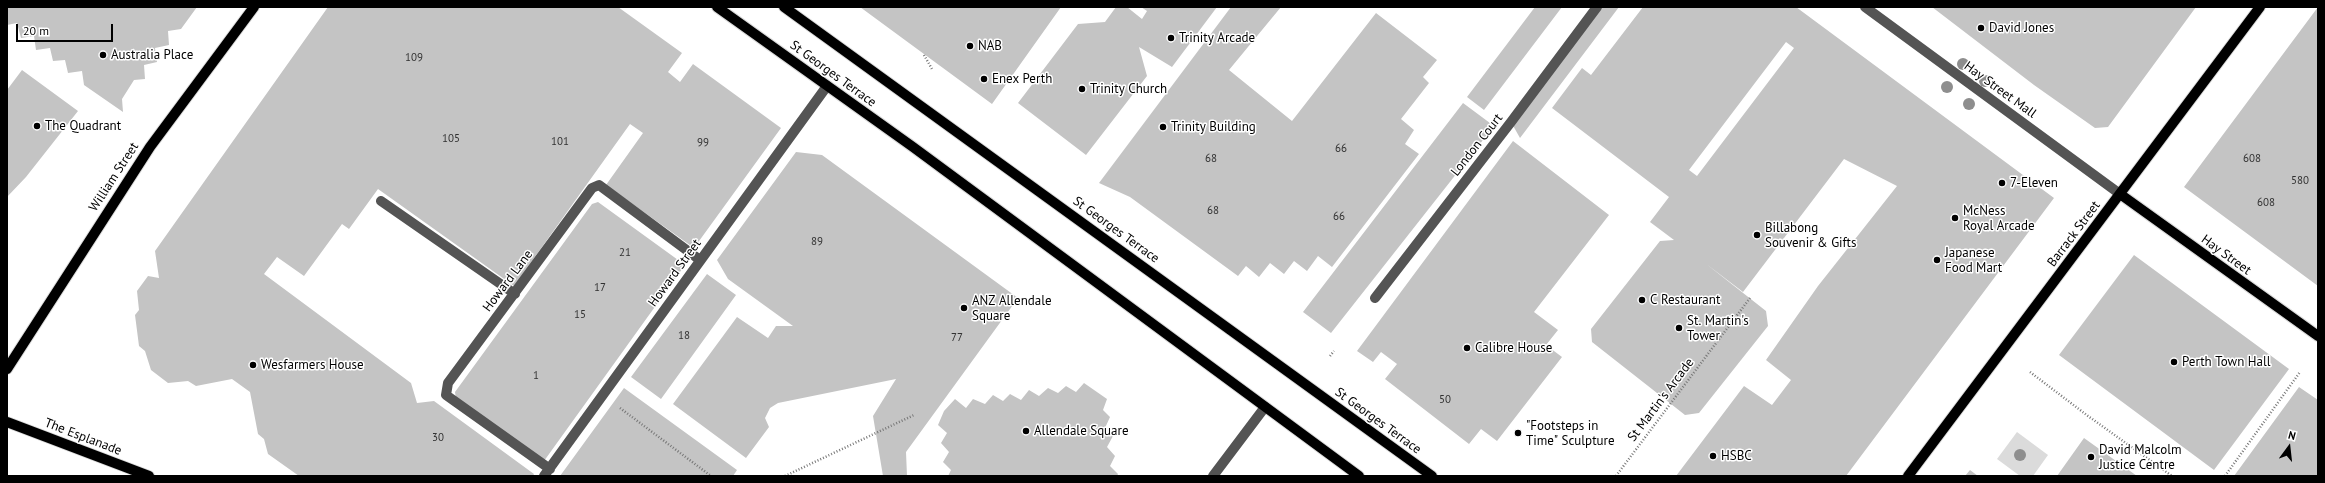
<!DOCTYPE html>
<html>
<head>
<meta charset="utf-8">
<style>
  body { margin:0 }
  #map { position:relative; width:2325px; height:483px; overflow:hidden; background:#fff; font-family:"PT Sans",sans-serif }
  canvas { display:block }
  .frame { position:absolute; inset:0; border:8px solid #000; pointer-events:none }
  .north { position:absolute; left:2269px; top:427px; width:40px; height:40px; -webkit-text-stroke:3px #fff; paint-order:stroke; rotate:15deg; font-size:11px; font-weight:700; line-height:16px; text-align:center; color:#000 }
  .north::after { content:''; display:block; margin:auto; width:14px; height:18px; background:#000; clip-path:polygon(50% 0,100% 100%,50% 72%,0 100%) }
  .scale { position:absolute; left:16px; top:24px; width:97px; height:18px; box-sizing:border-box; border:2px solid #000; border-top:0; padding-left:5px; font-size:12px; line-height:14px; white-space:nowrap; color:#000; -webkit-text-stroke:3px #fff; paint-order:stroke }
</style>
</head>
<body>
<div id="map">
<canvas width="2325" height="483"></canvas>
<div class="frame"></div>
<div class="north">N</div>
<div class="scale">20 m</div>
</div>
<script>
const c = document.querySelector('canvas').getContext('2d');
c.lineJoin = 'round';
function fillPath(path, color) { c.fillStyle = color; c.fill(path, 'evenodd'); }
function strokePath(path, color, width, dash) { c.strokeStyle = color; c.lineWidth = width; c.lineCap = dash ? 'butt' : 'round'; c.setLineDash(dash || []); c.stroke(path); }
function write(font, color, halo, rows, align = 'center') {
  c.font = font + ' "PT Sans",sans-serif'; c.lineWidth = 3; c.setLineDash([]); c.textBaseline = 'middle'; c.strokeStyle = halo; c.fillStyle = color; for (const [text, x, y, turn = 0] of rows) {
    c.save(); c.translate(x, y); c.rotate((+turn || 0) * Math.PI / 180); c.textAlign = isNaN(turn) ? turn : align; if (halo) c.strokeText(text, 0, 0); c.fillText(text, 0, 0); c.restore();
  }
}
const green = new Path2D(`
  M2017,432L2048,455L2033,476H2020L1997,459Z`);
const building = new Path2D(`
  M7,7H197L181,29L168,31L169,45L155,48L157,62L144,65L145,79L134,80L122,99L123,112L84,85L82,71L68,73L65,60L53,61L50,48L36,50L34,36L21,38L17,23L7,25Z
  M328,7H618L682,53L668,72L680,82L693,64L781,128L694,248L606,185L643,133L630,124L514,286L378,189L349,229L342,224L304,276L277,257L264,274L411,383L417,403L434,401L534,474L533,476H299L268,454L264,439L258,434L250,392L232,379L196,386L188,381L168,383L151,370L145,351L139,346L135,315L139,310L137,291L148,276L159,278L155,251Z
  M860,7H1061L992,104Z
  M1116,7H1127L1142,19L1147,11L1141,7H1217L1172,67L1139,47L1147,76L1086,155L1018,103L1078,24L1105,22Z
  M1231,7H1281L1229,70L1292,121L1376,13L1437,60L1423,77L1429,83L1401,119L1414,130L1405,144L1419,154L1332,267L1318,256L1307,271L1294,261L1284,274L1270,263L1259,277L1246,266L1238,276L1130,197L1099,183Z
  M1535,7H1562L1484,110L1467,97Z
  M1597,7H1619L1520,138L1511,122Z
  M1643,7H1796L2054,198L1846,476H1676L1744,386L1772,405L1791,380L1766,360L1818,286L1897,186L1844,159L1743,292L1705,263L1766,311L1768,326L1699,413L1685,415L1592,342L1591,329L1660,241L1674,240L1650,222L1669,197L1552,108L1582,68L1591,75ZM1786,42L1794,48L1697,176L1689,170Z
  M1932,7H2196L2108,127L2095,128L2034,85Z
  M2318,7V286L2184,187Z
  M22,70L78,111L26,177L7,197V90Z
  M1463,103L1494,126L1331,333L1303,312Z
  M1513,141L1609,215L1534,312L1558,330L1546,345L1562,357L1497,441L1481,429L1469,444L1385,379L1397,364L1381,352L1373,362L1357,351Z
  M796,152L822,155L1018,298L906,452L907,476H883L873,416L896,379L778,403L770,408L765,418L769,427L746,458L673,404L737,317L768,338L776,326H793L728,279L717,260Z
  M598,202L685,265L544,461L456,399L455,392L592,204Z
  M2134,255L2289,369L2214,470L2059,355Z
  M707,274L736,295L661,399L631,377Z
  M1084,383L1107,399L1103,410L1110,417L1105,428L1113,436L1107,447L1115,456L1110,466L1118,474L1117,476H948L951,470L943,462L949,452L941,443L947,433L938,425L944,411L955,399L966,408L973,399L985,404L993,395L1003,401L1010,394L1021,400L1029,390L1039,396L1048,388L1058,393L1066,386L1076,392Z
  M2299,387L2318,400V476H2234Z
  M624,388L737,470L733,476H560Z
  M2084,438L2137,476H2057Z
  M1970,470L1978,476H1965Z`);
const path = new Path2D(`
  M924,55L932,69
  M1330,356L1334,351
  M2030,372L2088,416L2172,476
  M620,408L711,476
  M785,476L914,415
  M1616,476L1750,298
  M2225,476L2300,372`);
const minor = new Path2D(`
  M1865,7L2120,194
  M381,201L515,294
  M1375,298L1511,122L1597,7
  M550,469L446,395L448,383L592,188L599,185L700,260
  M544,476L827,86
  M1213,476L1265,407`);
const major = new Path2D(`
  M717,7L913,147L1359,476
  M784,7L1432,476
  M2120,194L2318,336
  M7,369L150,147L254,7
  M7,422L149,476
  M1908,476L2260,7`);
const trees = [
  [1963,64],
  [1985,81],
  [1947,87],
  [1969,104],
  [2020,455]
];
const markers = [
  [1981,28,4,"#000"],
  [1171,38,4,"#000"],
  [970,46,4,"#000"],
  [103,55,4,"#000"],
  [984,79,4,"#000"],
  [1082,89,4,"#000"],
  [37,126,4,"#000"],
  [1163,127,4,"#000"],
  [2002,183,4,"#000"],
  [1955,218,4,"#000"],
  [1757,235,4,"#000"],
  [1937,260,4,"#000"],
  [1642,300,4,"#000"],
  [964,308,4,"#000"],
  [1679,328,4,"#000"],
  [1467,348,4,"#000"],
  [2174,362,4,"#000"],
  [253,365,4,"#000"],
  [1026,431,4,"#000"],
  [1518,433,4,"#000"],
  [1713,456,4,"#000"],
  [2091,457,4,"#000"]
];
const numberNames = [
  ["109",414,58],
  ["105",451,139],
  ["101",560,142],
  ["99",703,143],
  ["66",1341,149],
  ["68",1211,159],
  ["608",2252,159],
  ["580",2300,181],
  ["608",2266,203],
  ["68",1213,211],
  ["66",1339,217],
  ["89",817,242],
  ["21",625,253],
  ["17",600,288],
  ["15",580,315],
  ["18",684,336],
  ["77",957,338],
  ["1",536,376],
  ["50",1445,400],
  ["30",438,438]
];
const poiNames = [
  ["David Jones",1989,28],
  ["Trinity Arcade",1179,38],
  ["NAB",978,46],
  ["Australia Place",111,55],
  ["Enex Perth",992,79],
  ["Trinity Church",1090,89],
  ["The Quadrant",45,126],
  ["Trinity Building",1171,127],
  ["7-Eleven",2010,183],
  ["McNess",1963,211],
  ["Royal Arcade",1963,226],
  ["Billabong",1765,228],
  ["Souvenir & Gifts",1765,243],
  ["Japanese",1945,253],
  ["Food Mart",1945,268],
  ["C Restaurant",1650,300],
  ["ANZ Allendale",972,301],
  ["Square",972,316],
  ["St. Martin's",1687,321],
  ["Tower",1687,336],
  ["Calibre House",1475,348],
  ["Perth Town Hall",2182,362],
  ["Wesfarmers House",261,365],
  ["\"Footsteps in",1526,426],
  ["Time\" Sculpture",1526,441],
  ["Allendale Square",1034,431],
  ["David Malcolm",2099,450],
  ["Justice Centre",2099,465],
  ["HSBC",1721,456]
];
const streetNames = [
  ["St Georges Terrace",833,74,36],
  ["Hay Street Mall",2000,90,36],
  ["London Court",1477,145,-52],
  ["William Street",114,177,-57],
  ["St Georges Terrace",1116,230,36],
  ["Barrack Street",2074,234,-53],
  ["Hay Street",2226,255,36],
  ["Howard Street",675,273,-54],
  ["Howard Lane",508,281,-53],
  ["St Martin's Arcade",1661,400,-53],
  ["St Georges Terrace",1378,421,36],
  ["The Esplanade",83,437,21]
];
fillPath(green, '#dbdbdb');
fillPath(building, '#c4c4c4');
strokePath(major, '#dbdbdb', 12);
strokePath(path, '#767676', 2.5, [1, 2]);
strokePath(minor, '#545454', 10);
strokePath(major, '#000', 10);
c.fillStyle = '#8e8e8e';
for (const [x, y] of trees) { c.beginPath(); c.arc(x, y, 6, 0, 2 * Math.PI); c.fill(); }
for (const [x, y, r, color] of markers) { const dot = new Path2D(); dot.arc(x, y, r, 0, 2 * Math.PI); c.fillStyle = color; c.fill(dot); strokePath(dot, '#fff', 1.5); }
write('11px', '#313131', null, numberNames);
write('13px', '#000', '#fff', poiNames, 'left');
write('13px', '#000', '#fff', streetNames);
</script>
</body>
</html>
